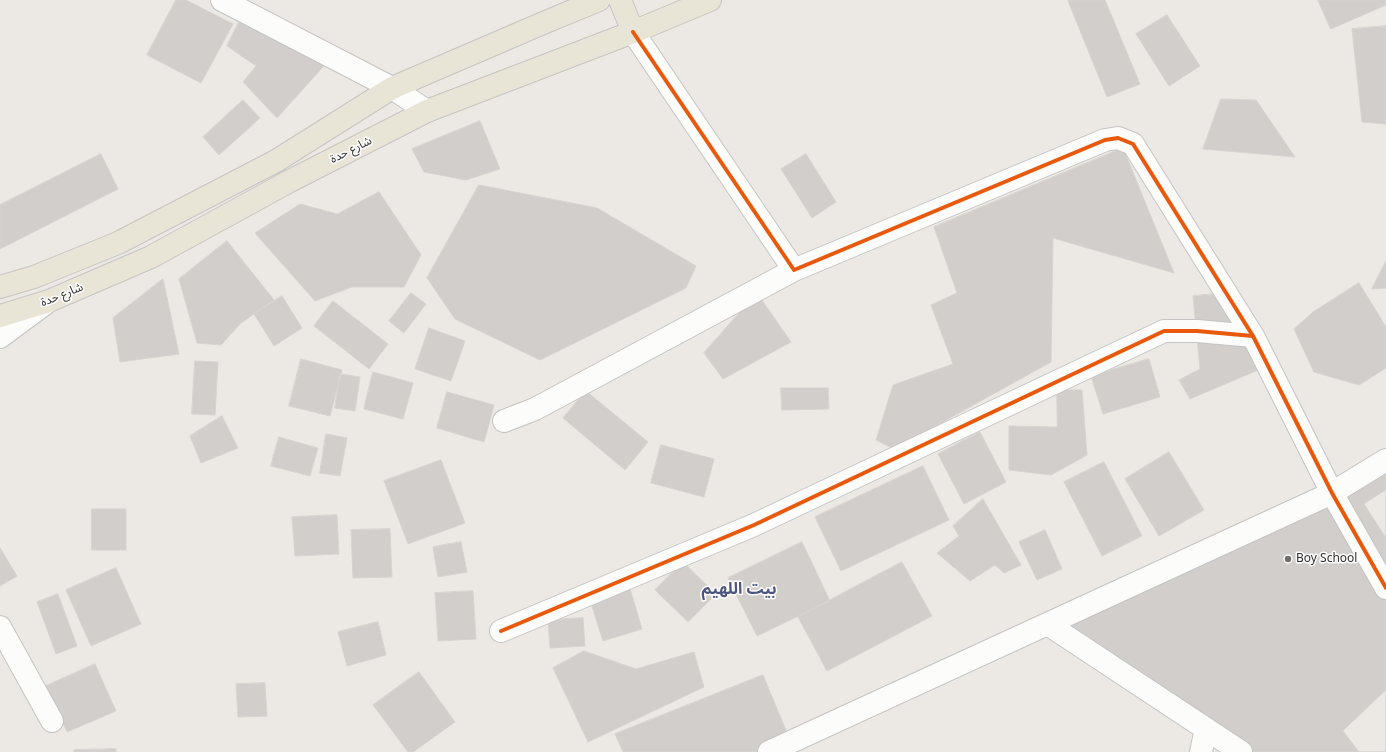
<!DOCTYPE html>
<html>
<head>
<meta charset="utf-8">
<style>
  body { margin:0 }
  canvas { display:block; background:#ece8e4 }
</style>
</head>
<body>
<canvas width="1386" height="752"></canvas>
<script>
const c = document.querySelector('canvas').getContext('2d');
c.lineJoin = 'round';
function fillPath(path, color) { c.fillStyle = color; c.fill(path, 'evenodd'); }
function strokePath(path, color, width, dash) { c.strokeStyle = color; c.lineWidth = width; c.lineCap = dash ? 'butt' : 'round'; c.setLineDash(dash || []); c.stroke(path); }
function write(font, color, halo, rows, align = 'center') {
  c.font = font + ' "Noto Sans","Noto Sans Arabic",sans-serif'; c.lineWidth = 3; c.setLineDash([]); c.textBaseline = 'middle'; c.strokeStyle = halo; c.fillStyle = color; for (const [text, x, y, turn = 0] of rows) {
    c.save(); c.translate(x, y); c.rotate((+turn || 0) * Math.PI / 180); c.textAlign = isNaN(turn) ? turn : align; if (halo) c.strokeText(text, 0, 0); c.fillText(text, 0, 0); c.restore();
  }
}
const building = new Path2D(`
  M176,0H186L233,24L201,83L147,55Z
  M1070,0H1105L1140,84L1107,97L1068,1Z
  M1318,0H1386V5L1331,29Z
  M243,14L331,58L277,118L243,82L256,66L227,46Z
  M1167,15L1200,66L1169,86L1136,34Z
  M1386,26V124L1362,122L1352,29Z
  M1221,99L1256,100L1295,157L1203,149Z
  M243,100L260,118L219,155L203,137Z
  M480,121L500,169L466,180L424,172L412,149Z
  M1123,148L1174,273L1053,238L1051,362L894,449L876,440L893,385L953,364L931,305L957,293L934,227Z
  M101,154L118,189L0,249V205Z
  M806,154L836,202L812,218L781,169Z
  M479,185L597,208L696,266L686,288L540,360L455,319L427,278Z
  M379,192L421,255L404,287H352L315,301L255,233L300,204L337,214Z
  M227,241L274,300L241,323L221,345L197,343L179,279Z
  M1386,261V288L1372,289Z
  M163,279L179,354L120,362L113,318Z
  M1359,283L1386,327V368L1359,385L1314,372L1294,329L1313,312Z
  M411,293L426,304L404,333L389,321Z
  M757,293L791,342L723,379L704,353Z
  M1227,293L1258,370L1190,399L1179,380L1200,369L1193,296Z
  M282,296L302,328L274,346L254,314Z
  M333,301L388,344L369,369L314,326Z
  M429,328L465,341L451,381L415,369Z
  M301,359L342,370L330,416L289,406Z
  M1149,359L1160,397L1103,414L1091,376Z
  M195,361L218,362L215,415L192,414Z
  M373,372L413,383L403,419L364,409Z
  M340,374L360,377L355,411L335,408Z
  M781,388H828L829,409L782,410Z
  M1057,390H1082L1087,455L1051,475L1009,470V426L1057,427Z
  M586,391L648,442L625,470L563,418Z
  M447,392L494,405L484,442L437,428Z
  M222,416L238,448L201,463L190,436Z
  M980,432L1006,482L964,504L938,454Z
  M326,434L347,438L340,476L320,473Z
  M279,437L318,448L310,476L271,466Z
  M661,445L714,459L704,497L651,483Z
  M1169,452L1204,510L1159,536L1125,479Z
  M441,460L465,523L408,544L384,481Z
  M1104,462L1142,536L1102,556L1064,482Z
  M923,466L949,520L841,571L815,517Z
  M1386,472V752H1241L1049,625Z
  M1386,490V538L1364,504Z
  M983,499L1021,565L1004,573L995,565L970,581L937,553L959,536L953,526Z
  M92,509H126V550H92Z
  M337,515L339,554L295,556L292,517Z
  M390,529L392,577L353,578L351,530Z
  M1045,530L1062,569L1037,580L1019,542Z
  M461,542L467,572L438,577L433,547Z
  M802,542L830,601L757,636L728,578Z
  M0,548L17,576L0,586Z
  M683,562L716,594L688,622L655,590Z
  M902,562L932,616L827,671L798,617Z
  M116,568L141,624L91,646L66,590Z
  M629,585L642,629L603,641L589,597Z
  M473,591L476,639L438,641L435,593Z
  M58,594L77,646L56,654L37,602Z
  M583,618L585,646L550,648L548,620Z
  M378,622L386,655L347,666L338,632Z
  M584,651L636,669L694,652L704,687L588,742L553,668Z
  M95,664L116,711L67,732L46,686Z
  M419,672L455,722L413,752H408L373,705Z
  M763,675L795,752H623L615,734Z
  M265,683L267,716L238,717L236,684Z
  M1386,690V752H1359L1343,731Z
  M116,749V752H74V750Z`);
const minor = new Path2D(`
  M222,0L392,88L427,111
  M633,32L794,270L1105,140L1118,138L1133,144L1253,336L1332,493L1386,588
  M0,337L46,303
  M504,421L535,409L794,270
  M1049,625L1241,752
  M0,627L52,721
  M501,631L754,525L1164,331H1197L1253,336
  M769,752L1332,493L1386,460
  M1201,752L1206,729`);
const primary = new Path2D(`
  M620,0L633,32
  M0,287L34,277L118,243L276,161L392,88L548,21L599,0
  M0,316L49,301L151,257L288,182L427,111L633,32L710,0`);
const cycleway = new Path2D(`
  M633,32L794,270L1105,140L1118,138L1133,144L1253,336L1332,493L1386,588
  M501,631L754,525L1164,331H1197L1253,336`);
const markers = [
  [1288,559,4,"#706f6e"]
];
const streetNames = [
  ["شارع حدة",351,150,-27],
  ["شارع حدة",62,295,-22]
];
const poiNames = [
  ["Boy School",1296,559]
];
const districtNames = [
  ["بيت اللهيم",739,589]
];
fillPath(building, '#d1cecb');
strokePath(building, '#d7d4d0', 1);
strokePath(minor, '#c5c4c5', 24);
strokePath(primary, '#c6c5c4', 24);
strokePath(minor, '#fcfcfb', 22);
strokePath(primary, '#e8e4d6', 22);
strokePath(cycleway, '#e8590c', 4);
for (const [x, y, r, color] of markers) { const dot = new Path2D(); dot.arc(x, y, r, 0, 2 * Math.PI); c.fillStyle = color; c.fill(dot); strokePath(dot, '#fff', 1.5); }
write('12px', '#2e2e2e', '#fff', streetNames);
write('12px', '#2e2e2e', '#fff', poiNames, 'left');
write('bold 16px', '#4d5680', '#fff', districtNames);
</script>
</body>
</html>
